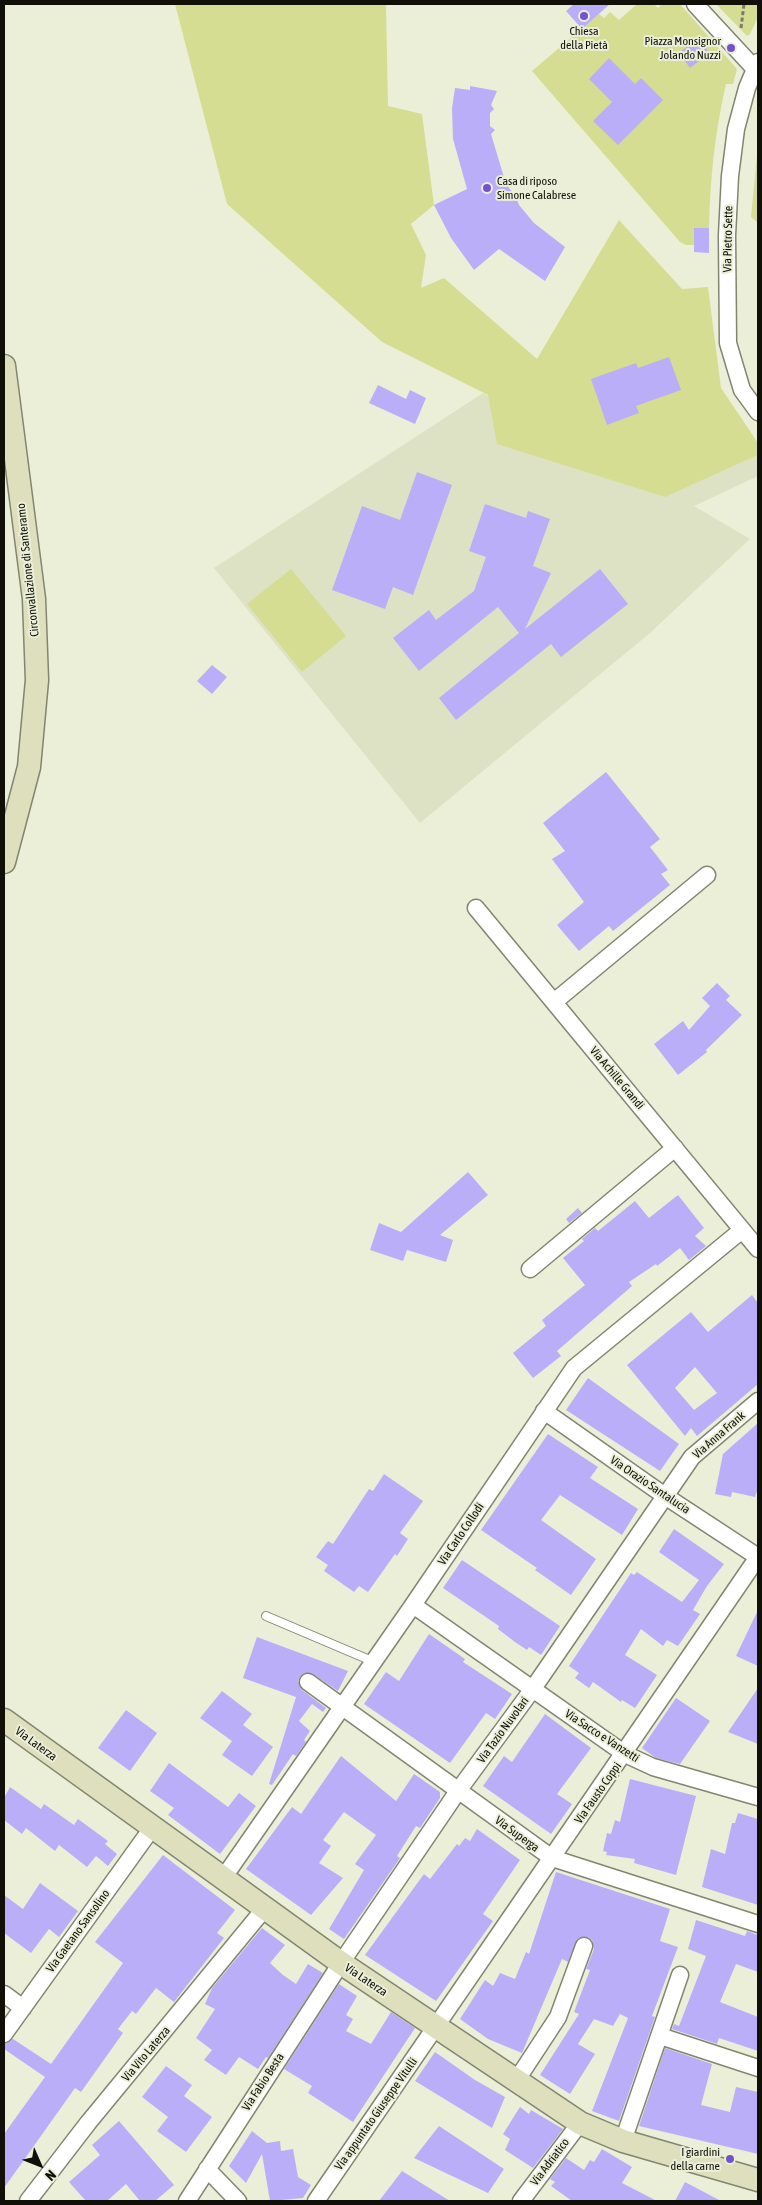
<!DOCTYPE html>
<html>
<head>
<meta charset="utf-8">
<style>
  body { margin:0 }
  #map { position:relative; width:762px; height:2205px; overflow:hidden; background:#ebefd8; font-family:"Asap Condensed",sans-serif }
  canvas { display:block }
  .frame { position:absolute; inset:0; border:5px solid #101009; pointer-events:none }
  .north { position:absolute; left:15px; top:2140px; width:50px; height:50px; -webkit-text-stroke:4px #ebefd8; paint-order:stroke; rotate:134deg; font-size:14px; font-weight:700; line-height:20px; text-align:center; color:#101009 }
  .north::after { content:''; display:block; margin:auto; width:18px; height:22px; background:#101009; clip-path:polygon(50% 0,100% 100%,50% 72%,0 100%) }
</style>
</head>
<body>
<div id="map">
<canvas width="762" height="2205"></canvas>
<div class="frame"></div>
<div class="north">N</div>
</div>
<script>
const c = document.querySelector('canvas').getContext('2d');
c.lineJoin = 'round';
function fillPath(path, color) { c.fillStyle = color; c.fill(path, 'evenodd'); }
function strokePath(path, color, width, dash) { c.strokeStyle = color; c.lineWidth = width; c.lineCap = dash ? 'butt' : 'round'; c.setLineDash(dash || []); c.stroke(path); }
function write(font, color, halo, rows, align = 'center') {
  c.font = font + ' "Asap Condensed",sans-serif'; c.lineWidth = 4; c.setLineDash([]); c.textBaseline = 'middle'; c.strokeStyle = halo; c.fillStyle = color; for (const [text, x, y, turn = 0] of rows) {
    c.save(); c.translate(x, y); c.rotate((+turn || 0) * Math.PI / 180); c.textAlign = isNaN(turn) ? turn : align; if (halo) c.strokeText(text, 0, 0); c.fillText(text, 0, 0); c.restore();
  }
}
const built = new Path2D(`
  M483,393L664,497L758,455V476L694,506L750,539L650,633L420,823L214,568Z`);
const green = new Path2D(`
  M175,4H386L388,106L422,114L434,205L411,224L426,255L421,288L444,278L537,359L619,220L682,289L708,287L721,388L758,443V455L665,497L497,444L488,395L382,342L227,204Z
  M637,4H654L658,8L662,4H680L737,69L733,84H726C715,132 710,179 709,228H694V245H686L680,242L532,71L599,14L604,18L610,12L619,20Z
  M716,4H758V17L750,34L747,36Z
  M758,145V223L751,217Z
  M291,569L346,636L302,672L247,604Z`);
const building = new Path2D(`
  M574,4H610L582,29L566,11Z
  M698,38L710,53L690,68L679,53Z
  M609,58L635,84L641,78L663,100L618,145L593,121L612,102L589,79Z
  M470,86L497,91L491,105L494,109L490,113V126L495,130L491,134L506,184L516,197L519,205L534,223L565,247L545,281L499,249L474,270L451,238L434,205L467,189L453,139L452,108L455,88L470,90Z
  M694,228H709V253L694,252Z
  M669,357L681,390L636,406L639,413L607,425L591,379L636,363L638,368Z
  M378,385L406,399L410,390L426,398L415,424L369,403Z
  M417,472L452,485L413,595L393,587L385,609L332,590L362,506L400,520Z
  M485,504L526,518L528,511L550,519L533,566L551,573L525,629L600,569L628,604L561,657L551,644L456,720L439,698L519,633L498,607L419,671L393,638L429,610L436,620L474,591L486,557L469,551Z
  M212,665L227,677L212,694L197,681Z
  M606,772L660,839L650,847L668,870L661,874L670,885L613,931L609,926L579,951L557,925L584,902L552,859L565,851L543,823Z
  M717,983L730,996L726,1000L742,1015L706,1050L707,1052L678,1075L654,1044L683,1021L689,1030L710,1006L702,998Z
  M468,1172L488,1195L440,1235L453,1240L446,1262L407,1250L403,1261L370,1250L379,1223L401,1232Z
  M678,1195L704,1228L695,1236L706,1246L689,1260L680,1248L657,1266L656,1264L629,1282L632,1286L557,1351L561,1356L533,1378L513,1353L546,1326L542,1320L585,1285L563,1258L584,1241L582,1239L595,1228L598,1231L635,1201L649,1218Z
  M578,1208L582,1213L569,1223L566,1219Z
  M752,1295L758,1303V1384L697,1436L691,1428L685,1436L627,1365L691,1312L708,1332ZM695,1367L717,1393L694,1410L675,1388Z
  M588,1378L679,1444L660,1471L566,1410Z
  M758,1423V1488L755,1497L732,1492L731,1497L715,1494L723,1454Z
  M548,1434L598,1467L590,1478L638,1509L622,1535L560,1495L541,1520L596,1559L571,1595L535,1570L537,1568L481,1530Z
  M384,1474L423,1501L400,1533L408,1539L397,1556L395,1554L368,1592L359,1586L354,1592L324,1571L328,1565L316,1557L328,1541L333,1544L369,1489L373,1491Z
  M674,1529L724,1564L707,1586L693,1610L700,1614L678,1646L667,1640L663,1646L641,1629L625,1655L657,1675L635,1708L622,1700L621,1702L593,1682L589,1688L575,1678L579,1673L569,1666L631,1573L634,1575L637,1572L682,1602L699,1580L659,1552Z
  M462,1560L560,1626L541,1655L529,1647L527,1650L515,1642L498,1629L499,1626L443,1588Z
  M758,1610V1666L736,1656Z
  M429,1634L465,1659L463,1662L512,1694L495,1719L486,1713L450,1763L364,1704L386,1672L399,1681Z
  M257,1637L348,1671L338,1691L313,1674L304,1673L300,1677L298,1681L302,1690L326,1708L323,1712L312,1704L299,1721L310,1731L304,1740L306,1742L296,1756L293,1754L272,1785L269,1784L296,1697L243,1678Z
  M758,1688V1744L728,1732Z
  M222,1691L252,1714L243,1725L273,1747L252,1776L222,1755L232,1741L200,1718Z
  M676,1698L710,1721L680,1764L656,1758L642,1748Z
  M126,1710L157,1733L130,1771L98,1748Z
  M545,1714L591,1748L557,1794L572,1804L551,1834L483,1786L504,1756L512,1762Z
  M341,1756L396,1801L414,1774L440,1792V1798L420,1828L416,1826L397,1856L400,1858L344,1939L329,1929L364,1870L355,1864L376,1835L344,1812L323,1840L331,1846L319,1863L343,1878L311,1915L246,1869L292,1807L301,1814Z
  M169,1763L228,1807L239,1793L256,1806L220,1854L168,1815L174,1808L150,1791Z
  M630,1779L696,1796L676,1875L634,1863L635,1859L606,1855L607,1852L603,1851L607,1833L611,1834L615,1820L620,1822Z
  M10,1787L41,1809L44,1804L74,1825L78,1819L108,1841L105,1844L117,1854L108,1866L96,1856L87,1867L59,1845L55,1851L26,1828L22,1834L4,1820V1798Z
  M738,1813L758,1819V1905L702,1887L711,1849L725,1854L732,1823H735Z
  M477,1829L520,1860L483,1914L493,1921L436,2001L365,1955L424,1874L430,1879L457,1844L459,1846L465,1838L470,1841Z
  M163,1855L235,1910L217,1933L224,1938L174,2002L156,1988L136,2014L132,2011L118,2029L123,2033L81,2092L75,2088L4,2188V2134L45,2077L4,2049V2044L13,2039L51,2064L123,1963L95,1942Z
  M556,1872L670,1909L660,1941L678,1947L652,2016L655,2017L619,2121L592,2111L628,2018L620,2014L613,2026L594,2019L578,2044L595,2054L570,2094L540,2075L579,2014L574,2012L590,1970L586,1969L594,1949L592,1940L588,1937L577,1939L568,1962L562,1959L522,2053L488,2039L460,2019L485,1980L493,1986L500,1973L515,1979L526,1952L529,1954Z
  M40,1883L78,1911L59,1937L49,1929L31,1953L4,1933V1895L23,1909Z
  M696,1920L745,1936L747,1931L758,1935V1972L736,1964L720,2002L758,2017V2051L719,2038L717,2044L672,2029L674,2024L679,2026L706,1956L688,1949Z
  M262,1928L285,1945L270,1963L283,1975L296,1984L308,1964L323,1973L268,2058L266,2057L258,2069L239,2057L226,2075L204,2060L212,2050L196,2038L215,2009L205,2004L212,1988Z
  M339,1984L357,1996L346,2015L353,2019L346,2031L371,2044L391,2012L415,2028L353,2122L308,2093L312,2086L284,2069Z
  M665,2048L712,2064L701,2105L730,2112L736,2087L758,2092V2154L639,2126Z
  M435,2052L475,2080L505,2097L492,2128L415,2081Z
  M166,2066L192,2085L184,2096L212,2117L186,2152L157,2131L168,2117L142,2097Z
  M520,2107L529,2114L531,2110L563,2129L533,2168L505,2150L510,2139L503,2134Z
  M119,2121L174,2185L155,2201H140L126,2184L107,2201H86L69,2182L100,2155L92,2145Z
  M439,2126L504,2169L488,2193L414,2158Z
  M252,2131L267,2143L280,2141L281,2151L293,2149L298,2177L311,2185L303,2198L270,2201L262,2154L246,2183L229,2166Z
  M602,2149L632,2167L622,2183L657,2201H572L551,2186L555,2182L550,2179L566,2158L584,2170L590,2160L594,2162Z
  M402,2171L450,2201H379Z
  M685,2182L721,2201H675Z`);
const path = new Path2D(`
  M741,28L744,4`);
const lane = new Path2D(`
  M266,1616L372,1661`);
const street = new Path2D(`
  M695,4L755,69
  M758,62L747,88L736,129L730,176L727,235L728,343L742,390L758,412
  M476,908L758,1249
  M554,1002L707,875
  M530,1269L675,1148
  M544,1411L665,1496L758,1557
  M413,1605L625,1754L653,1767L758,1797
  M308,1682L552,1858L758,1924
  M224,1877L413,1605L574,1368L742,1230
  M4,1994L23,2008
  M4,2034L152,1828
  M660,2036L758,2068
  M516,2081L558,2017L584,1946
  M623,2141L680,1975
  M207,2169L238,2201
  M28,2201L88,2123L265,1908
  M187,2201L341,1963L458,1791L532,1690L692,1457L758,1401
  M316,2201L758,1557
  M521,2201L580,2123`);
const secondary = new Path2D(`
  M4,366L34,599L37,680L29,767L4,862
  M4,1720L341,1963L580,2123L623,2141L758,2180`);
const markers = [
  [584,16,5,"#7452cc"],
  [731,48,5,"#7452cc"],
  [487,188,5,"#7452cc"],
  [730,2159,5,"#7452cc"]
];
const poiNames = [
  ["Chiesa",584,31,"center"],
  ["della Pietà",584,45,"center"],
  ["Piazza Monsignor",721,41],
  ["Jolando Nuzzi",721,55],
  ["Casa di riposo",497,181,"left"],
  ["Simone Calabrese",497,195,"left"],
  ["I giardini",720,2152],
  ["della carne",720,2166]
];
const streetNames = [
  ["Via Pietro Sette",728,239,-89],
  ["Circonvallazione di Santeramo",28,570,-96],
  ["Via Achille Grandi",617,1078,50],
  ["Via Anna Frank",719,1435,-41],
  ["Via Orazio Santalucia",650,1485,34],
  ["Via Carlo Collodi",461,1534,-56],
  ["Via Tazio Nuvolari",503,1730,-54],
  ["Via Sacco e Vanzetti",602,1736,33],
  ["Via Laterza",36,1744,36],
  ["Via Fausto Coppi",598,1793,-55],
  ["Via Superga",517,1834,36],
  ["Via Gaetano Sansolino",78,1931,-54],
  ["Via Laterza",366,1980,34],
  ["Via Vito Laterza",146,2054,-50],
  ["Via Fabio Besta",263,2082,-57],
  ["Via appuntato Giuseppe Vitulli",376,2114,-55],
  ["Via Adriatico",550,2162,-53]
];
fillPath(built, '#dee2c4');
fillPath(green, '#d5dd92');
fillPath(building, '#bbaef8');
strokePath(lane, '#828570', 10);
strokePath(street, '#828570', 19);
strokePath(secondary, '#828570', 25);
strokePath(path, '#797b6c', 3, [4, 2.5]);
strokePath(lane, '#fff', 8);
strokePath(street, '#fff', 16);
strokePath(secondary, '#dddfbd', 22);
for (const [x, y, r, color] of markers) { const dot = new Path2D(); dot.arc(x, y, r, 0, 2 * Math.PI); c.fillStyle = color; c.fill(dot); strokePath(dot, '#ebefd8', 2); }
write('12px', '#101009', '#ebefd8', poiNames, 'right');
write('12px', '#101009', '#ebefd8', streetNames);
</script>
</body>
</html>
